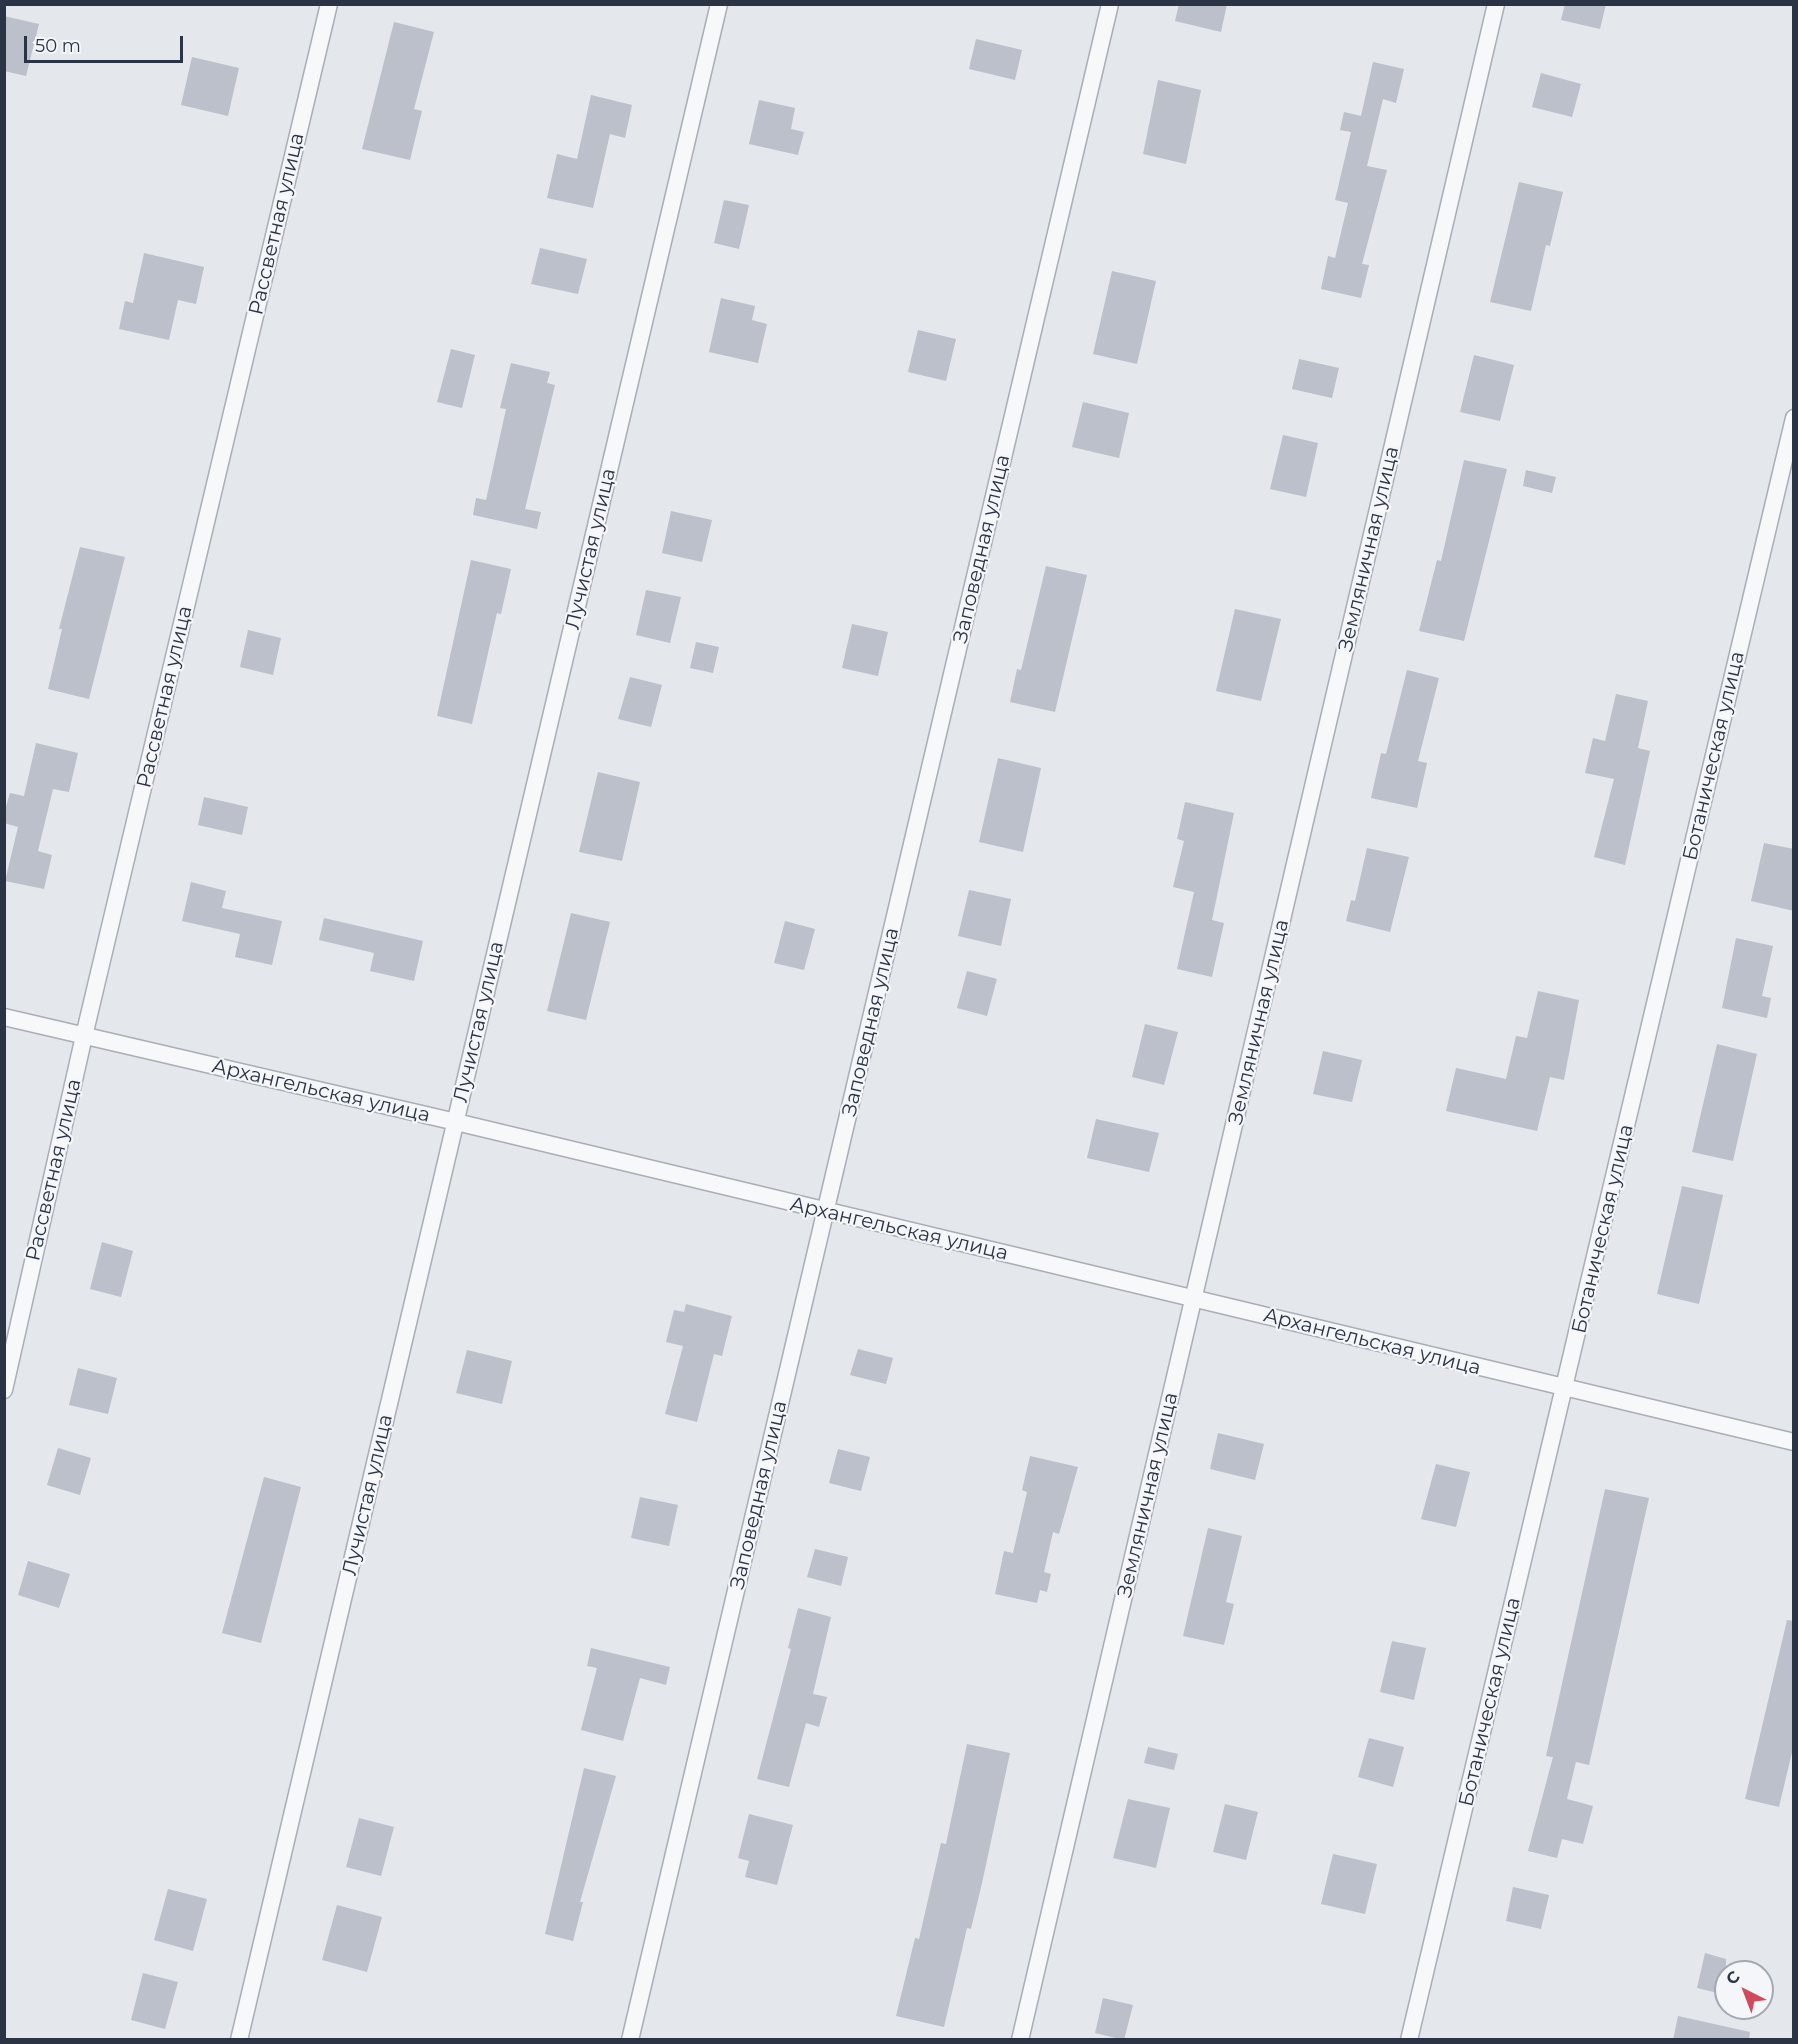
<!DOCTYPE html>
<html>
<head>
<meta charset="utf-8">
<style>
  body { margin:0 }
  #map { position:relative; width:1798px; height:2044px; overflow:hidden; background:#e4e7ec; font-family:Montserrat,sans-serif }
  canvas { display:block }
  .frame { position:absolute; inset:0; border:6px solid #2b3445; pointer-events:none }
  .north { position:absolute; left:1714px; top:1960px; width:60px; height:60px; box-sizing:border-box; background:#f4f6f9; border:2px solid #a4a8b1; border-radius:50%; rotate:318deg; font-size:16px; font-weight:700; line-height:24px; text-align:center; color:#2b3445 }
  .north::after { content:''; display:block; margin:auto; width:21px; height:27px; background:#d1495b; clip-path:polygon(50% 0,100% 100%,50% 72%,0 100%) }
  .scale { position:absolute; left:24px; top:36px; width:159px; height:27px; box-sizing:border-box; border:3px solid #2b3445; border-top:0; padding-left:8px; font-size:18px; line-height:21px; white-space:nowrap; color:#2b3445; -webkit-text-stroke:4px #f4f6f9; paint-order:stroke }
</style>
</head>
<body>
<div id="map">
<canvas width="1798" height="2044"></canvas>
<div class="frame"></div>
<div class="north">С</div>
<div class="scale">50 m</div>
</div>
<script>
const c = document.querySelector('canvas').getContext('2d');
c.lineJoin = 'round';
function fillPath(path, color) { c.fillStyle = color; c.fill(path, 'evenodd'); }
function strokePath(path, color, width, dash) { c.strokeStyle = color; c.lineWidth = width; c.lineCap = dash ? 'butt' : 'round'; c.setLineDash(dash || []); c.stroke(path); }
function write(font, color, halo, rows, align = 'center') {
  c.font = font + ' Montserrat,sans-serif'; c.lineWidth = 4.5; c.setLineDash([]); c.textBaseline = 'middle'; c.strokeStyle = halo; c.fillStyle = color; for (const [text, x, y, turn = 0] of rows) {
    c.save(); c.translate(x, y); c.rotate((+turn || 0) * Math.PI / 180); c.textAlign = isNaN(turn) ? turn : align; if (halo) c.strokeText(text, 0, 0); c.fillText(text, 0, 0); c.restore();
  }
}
const building = new Path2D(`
  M1179,4H1227L1221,32L1175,21Z
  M1565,4H1606L1600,29L1561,20Z
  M4,16L39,24L26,76L4,71Z
  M394,22L434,32L414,109L422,111L410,160L362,149Z
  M976,39L1022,50L1015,80L969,69Z
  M192,57L239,68L228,116L181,105Z
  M1373,62L1404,69L1396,103L1383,99L1367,166L1387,170L1362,264L1369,265L1361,298L1321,289L1328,256L1335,258L1348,203L1335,200L1351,132L1340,130L1344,112L1361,116Z
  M1541,73L1581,84L1572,117L1532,107Z
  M1158,80L1201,90L1186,164L1143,154Z
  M591,95L632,105L625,138L610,134L593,208L547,198L557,154L577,159Z
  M759,100L795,108L791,129L804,132L798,155L749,144Z
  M1519,182L1563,192L1550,246L1546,245L1531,311L1490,302Z
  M724,200L749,205L739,249L714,243Z
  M540,248L587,259L578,294L531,284Z
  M144,253L204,267L196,304L178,300L169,340L119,329L125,301L133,303Z
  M1112,271L1156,281L1137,364L1093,354Z
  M721,298L755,306L752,320L767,324L758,363L709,352Z
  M918,330L956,339L946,381L908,372Z
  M451,349L475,355L462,408L437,402Z
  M1474,355L1514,365L1500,421L1460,412Z
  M1299,359L1339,368L1332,398L1292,389Z
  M511,363L550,372L547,383L555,385L525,509L541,512L537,529L473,515L476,498L486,500L506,409L500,408Z
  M1083,402L1129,413L1119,458L1072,447Z
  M1283,435L1318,443L1306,497L1270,489Z
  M1464,460L1507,469L1464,641L1419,631L1437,560L1441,561Z
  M1526,470L1556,477L1552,493L1523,486Z
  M671,511L712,520L702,562L662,553Z
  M80,547L125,557L89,699L48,689L62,629H59Z
  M471,560L511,569L501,614L497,613L472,724L437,716Z
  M1046,566L1087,575L1055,712L1010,702L1017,669L1021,670Z
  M646,590L681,597L670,643L636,635Z
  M1235,609L1281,619L1261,701L1216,691Z
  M852,624L888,632L878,676L842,668Z
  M248,630L281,638L273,675L240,667Z
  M696,642L719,647L713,673L690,668Z
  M1407,670L1439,678L1418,761L1427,763L1417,808L1371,798L1381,753L1386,754Z
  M630,677L662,685L651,727L618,719Z
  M1616,694L1648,701L1638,748L1650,751L1625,865L1594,857L1614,779L1585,773L1593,738L1605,741Z
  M36,743L78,753L69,792L53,789L38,851L52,855L44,889L5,881L18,827L4,823V813L10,793L24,796Z
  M998,758L1041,768L1023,852L979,842Z
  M598,772L640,782L622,861L579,852Z
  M204,797L248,807L242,835L198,825Z
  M1185,802L1234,813L1212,920L1224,923L1212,977L1177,969L1194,892L1173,887L1184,841L1177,839Z
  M1764,843L1794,849V911L1751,901Z
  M1367,848L1409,857L1390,932L1346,921L1351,900L1355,901Z
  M191,882L226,891L222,908L282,921L272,965L235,957L240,934L182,921Z
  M969,890L1011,899L1001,946L958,936Z
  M571,913L610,922L586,1020L547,1011Z
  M324,918L423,941L414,981L370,971L374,953L319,940Z
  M785,921L815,929L804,970L774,963Z
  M1736,938L1773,946L1762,996L1771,998L1767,1018L1722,1008Z
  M967,971L997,979L987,1016L957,1008Z
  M1538,991L1579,1000L1564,1080L1550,1077L1537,1131L1446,1111L1456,1068L1506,1079L1516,1036L1527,1038Z
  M1145,1024L1178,1032L1164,1085L1132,1077Z
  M1717,1044L1757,1054L1733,1161L1692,1152Z
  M1323,1051L1362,1060L1352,1102L1313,1094Z
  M1096,1119L1159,1133L1149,1172L1087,1158Z
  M1682,1186L1723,1195L1699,1304L1657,1294Z
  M102,1242L133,1251L121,1297L90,1289Z
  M686,1304L732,1316L722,1356L714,1354L697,1422L665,1414L683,1346L666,1342L674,1310L684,1312Z
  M858,1349L893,1358L886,1384L850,1375Z
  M467,1350L512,1361L502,1404L456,1393Z
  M78,1368L117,1378L108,1414L69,1405Z
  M1218,1433L1264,1444L1255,1480L1210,1469Z
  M58,1448L91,1458L80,1495L47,1485Z
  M838,1449L870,1457L861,1491L829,1483Z
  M1030,1456L1078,1467L1059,1534L1053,1532L1044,1572L1051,1574L1047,1592L1040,1590L1037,1603L995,1594L1004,1551L1013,1553L1027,1492L1022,1490Z
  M1436,1464L1470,1472L1456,1527L1421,1519Z
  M264,1477L301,1487L261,1643L222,1633Z
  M1605,1489L1649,1498L1589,1765L1576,1762L1567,1799L1593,1806L1583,1844L1562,1839L1557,1858L1528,1851L1553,1757L1546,1756Z
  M640,1497L678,1505L669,1546L631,1538Z
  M1208,1528L1242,1536L1226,1602L1234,1604L1224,1645L1183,1636Z
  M815,1549L848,1557L841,1586L807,1577Z
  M28,1561L70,1574L59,1608L18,1595Z
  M798,1608L831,1617L813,1694L827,1697L819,1727L806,1723L789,1787L757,1779L791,1649L788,1648Z
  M1787,1620L1794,1621V1744L1779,1807L1745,1799Z
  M1392,1641L1426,1648L1414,1700L1380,1692Z
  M591,1648L670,1667L666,1685L640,1678L623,1741L581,1730L597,1668L587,1666Z
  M1369,1738L1404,1747L1393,1787L1358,1777Z
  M967,1744L1010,1753L982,1883L971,1929L967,1928L944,2027L896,2016L915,1938L919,1939L941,1843L946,1844Z
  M1148,1747L1178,1754L1174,1770L1144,1763Z
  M584,1768L616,1776L580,1902H583L573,1941L545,1934Z
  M1128,1799L1170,1808L1156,1868L1113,1858Z
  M1225,1804L1258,1812L1246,1860L1213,1852Z
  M749,1814L793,1825L777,1885L745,1877L749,1861L738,1858Z
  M359,1818L394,1827L381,1876L346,1867Z
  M1333,1854L1377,1864L1365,1914L1321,1904Z
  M1513,1887L1549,1895L1541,1929L1506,1921Z
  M168,1889L207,1899L193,1951L154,1940Z
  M337,1905L382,1917L367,1972L322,1960Z
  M1705,1953L1726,1959V1995L1697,1988Z
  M143,1973L178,1982L165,2029L131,2020Z
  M1103,1998L1133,2005L1124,2040L1095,2033Z
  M1678,2016L1750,2032L1749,2040H1673Z`);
const minor = new Path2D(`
  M4,1017L456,1122L1794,1442
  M4,1390L84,1036L329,4
  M239,2040L719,4
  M630,2040L1110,4
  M1020,2040L1496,4
  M1409,2040L1794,418`);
const streetNames = [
  ["Рассветная улица",277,224,-77],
  ["Лучистая улица",591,549,-77],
  ["Заповедная улица",982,549,-77],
  ["Земляничная улица",1369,549,-77],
  ["Рассветная улица",165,697,-77],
  ["Ботаническая улица",1714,756,-77],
  ["Лучистая улица",479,1022,-77],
  ["Заповедная улица",871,1022,-77],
  ["Земляничная улица",1259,1022,-77],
  ["Архангельская улица",321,1091,13],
  ["Рассветная улица",54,1170,-77],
  ["Архангельская улица",899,1229,13],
  ["Ботаническая улица",1603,1229,-77],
  ["Архангельская улица",1372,1342,14],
  ["Лучистая улица",368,1495,-77],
  ["Заповедная улица",759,1495,-77],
  ["Земляничная улица",1148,1495,-77],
  ["Ботаническая улица",1490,1702,-77]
];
fillPath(building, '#bbc0ca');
strokePath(minor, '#a9aeb7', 19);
strokePath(minor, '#f7f8fa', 16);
write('20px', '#2b3445', '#f4f6f9', streetNames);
</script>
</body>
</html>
